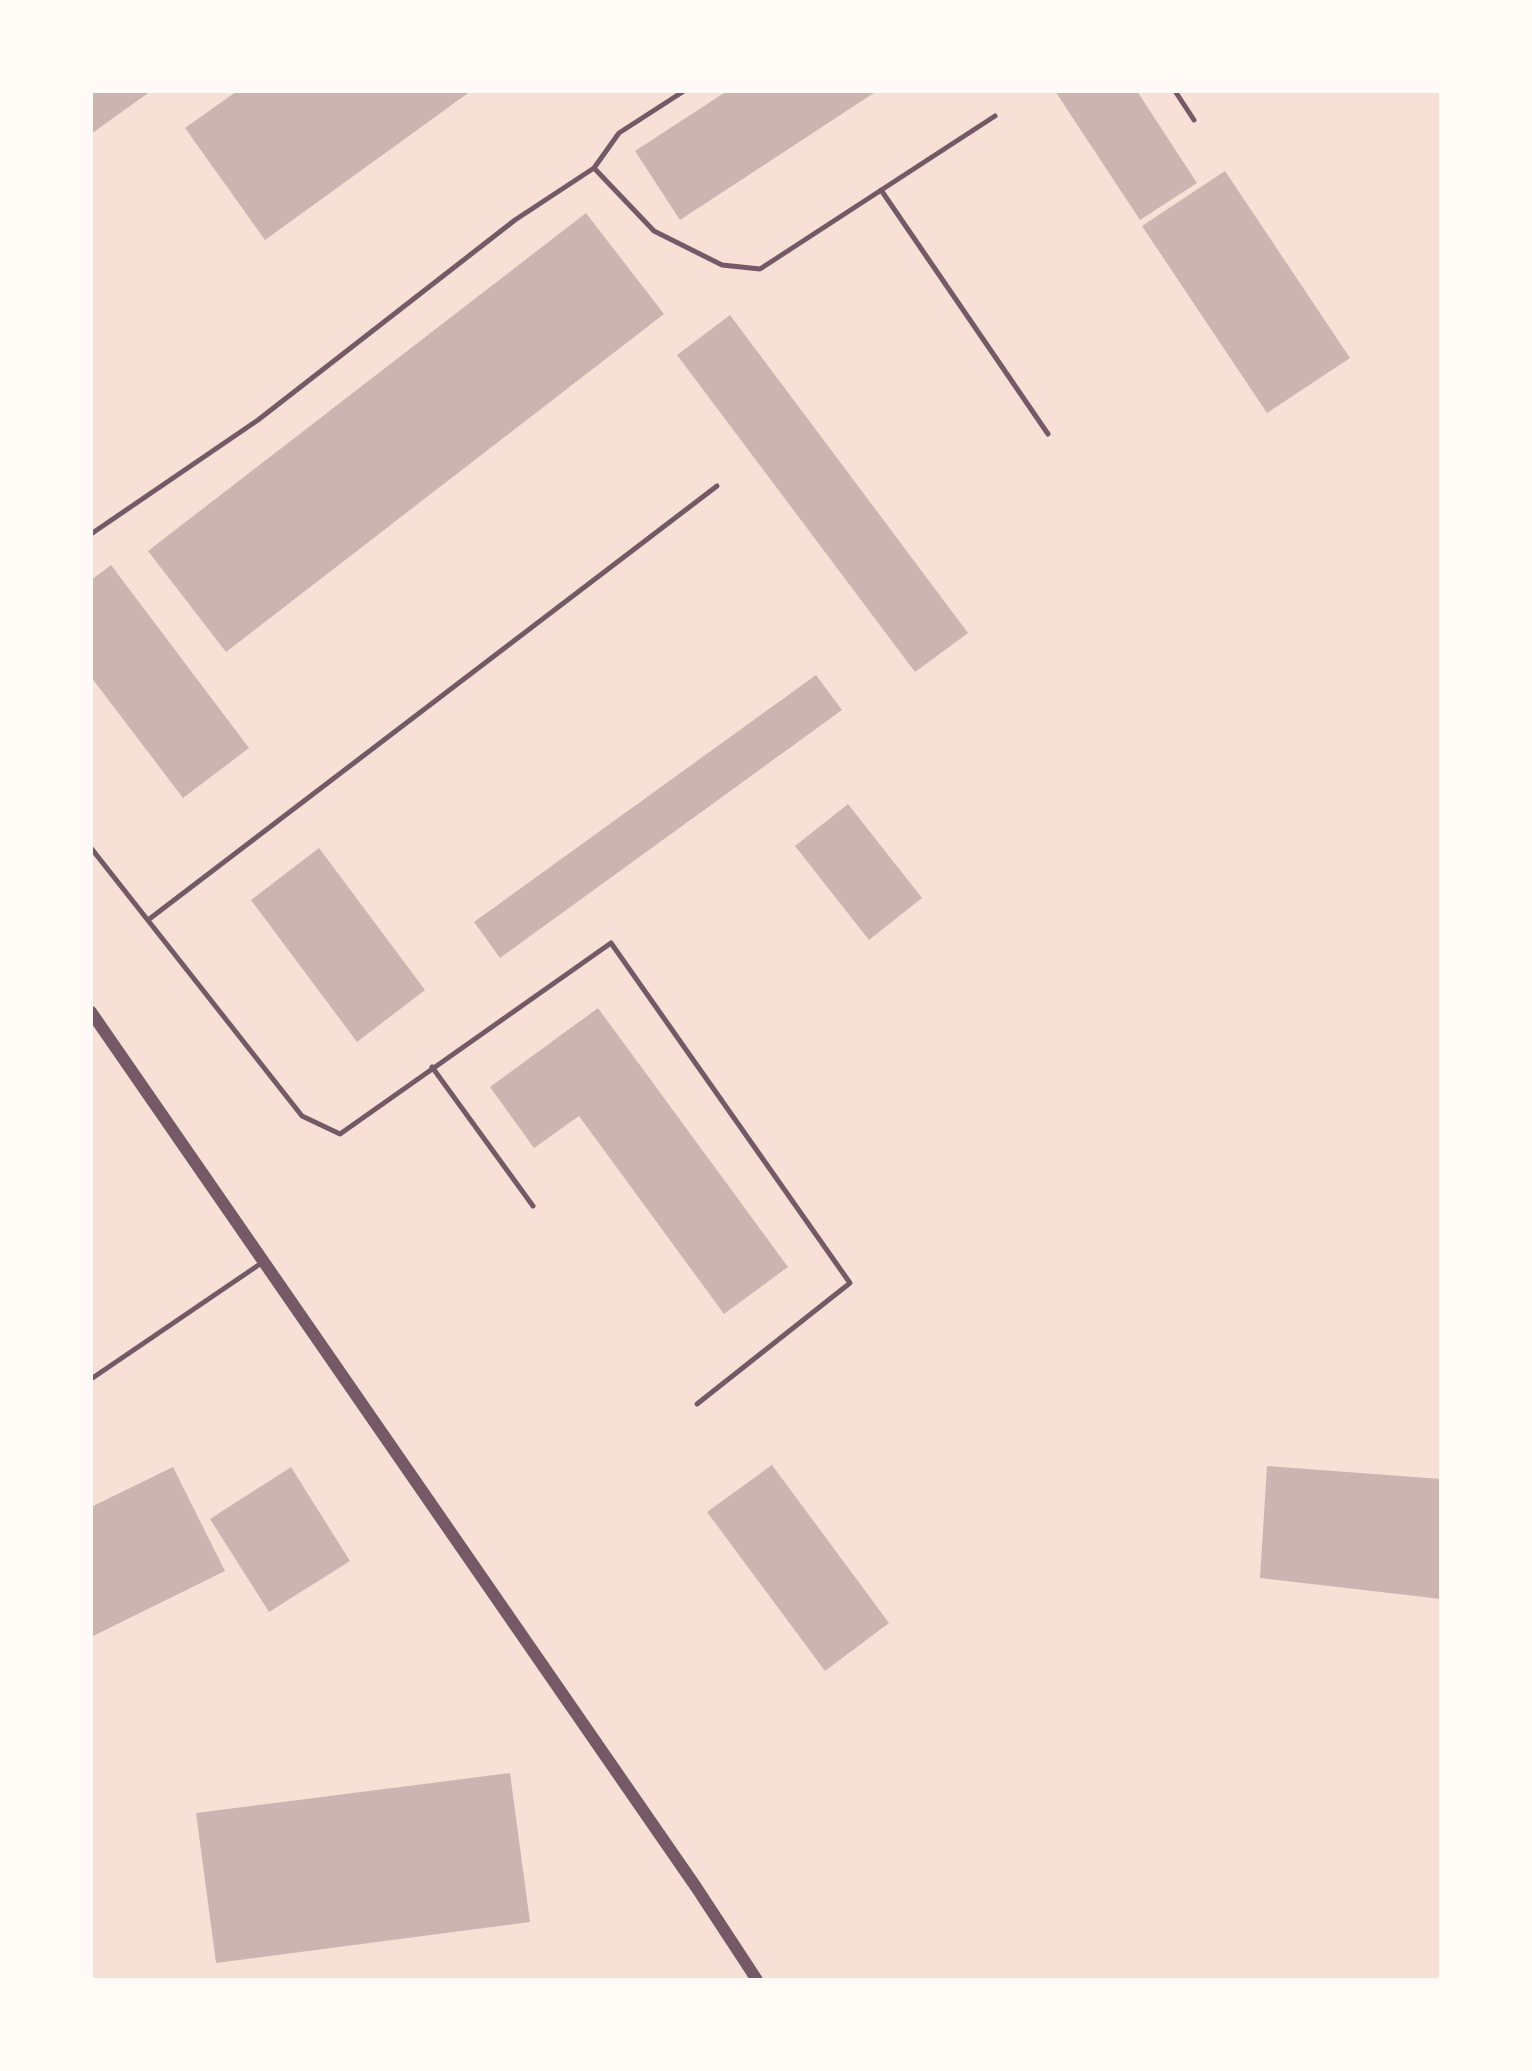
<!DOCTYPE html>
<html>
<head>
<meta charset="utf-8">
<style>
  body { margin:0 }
  #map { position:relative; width:1532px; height:2071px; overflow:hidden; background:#f7e1d7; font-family:"Open Sans",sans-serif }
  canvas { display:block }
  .frame { position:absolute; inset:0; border:93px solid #fffaf5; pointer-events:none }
</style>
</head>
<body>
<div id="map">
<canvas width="1532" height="2071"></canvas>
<div class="frame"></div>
</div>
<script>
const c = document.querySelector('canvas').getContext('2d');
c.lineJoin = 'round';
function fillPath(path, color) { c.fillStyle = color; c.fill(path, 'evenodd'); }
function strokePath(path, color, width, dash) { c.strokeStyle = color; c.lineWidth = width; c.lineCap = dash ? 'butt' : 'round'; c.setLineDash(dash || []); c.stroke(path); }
const building = new Path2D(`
  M91,91H151L91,134Z
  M237,91H471L265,240L185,128Z
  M727,91H877L680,220L635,151Z
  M1055,91H1137L1197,183L1140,220Z
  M1225,171L1350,358L1267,413L1142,226Z
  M586,213L664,314L226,652L148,551Z
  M730,315L968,633L915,672L677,355Z
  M111,565L249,748L183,798L91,677V580Z
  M816,675L842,710L500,958L474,922Z
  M848,804L922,898L869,940L795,846Z
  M319,848L425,990L357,1042L251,900Z
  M598,1008L788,1267L724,1314L579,1116L534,1148L490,1087Z
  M772,1465L889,1623L825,1671L707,1512Z
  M1267,1466L1441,1479V1599L1260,1578Z
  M173,1467L225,1571L91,1637V1507Z
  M291,1467L350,1561L269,1612L210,1519Z
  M510,1773L530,1922L216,1963L196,1813Z`);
const service = new Path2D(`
  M1175,91L1194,120
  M594,168L619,133L684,91
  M881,190L1048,434
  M91,534L258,420L515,220L594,168L654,231L722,265L760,269L995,116
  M91,848L302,1116L340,1134L611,943L850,1283L697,1404
  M148,920L717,486
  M432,1067L533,1206
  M91,1379L263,1262`);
const tertiary = new Path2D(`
  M91,1012L696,1887L757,1980`);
fillPath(building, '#ccb4b1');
strokePath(service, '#755966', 5);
strokePath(tertiary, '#755966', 12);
</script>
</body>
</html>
